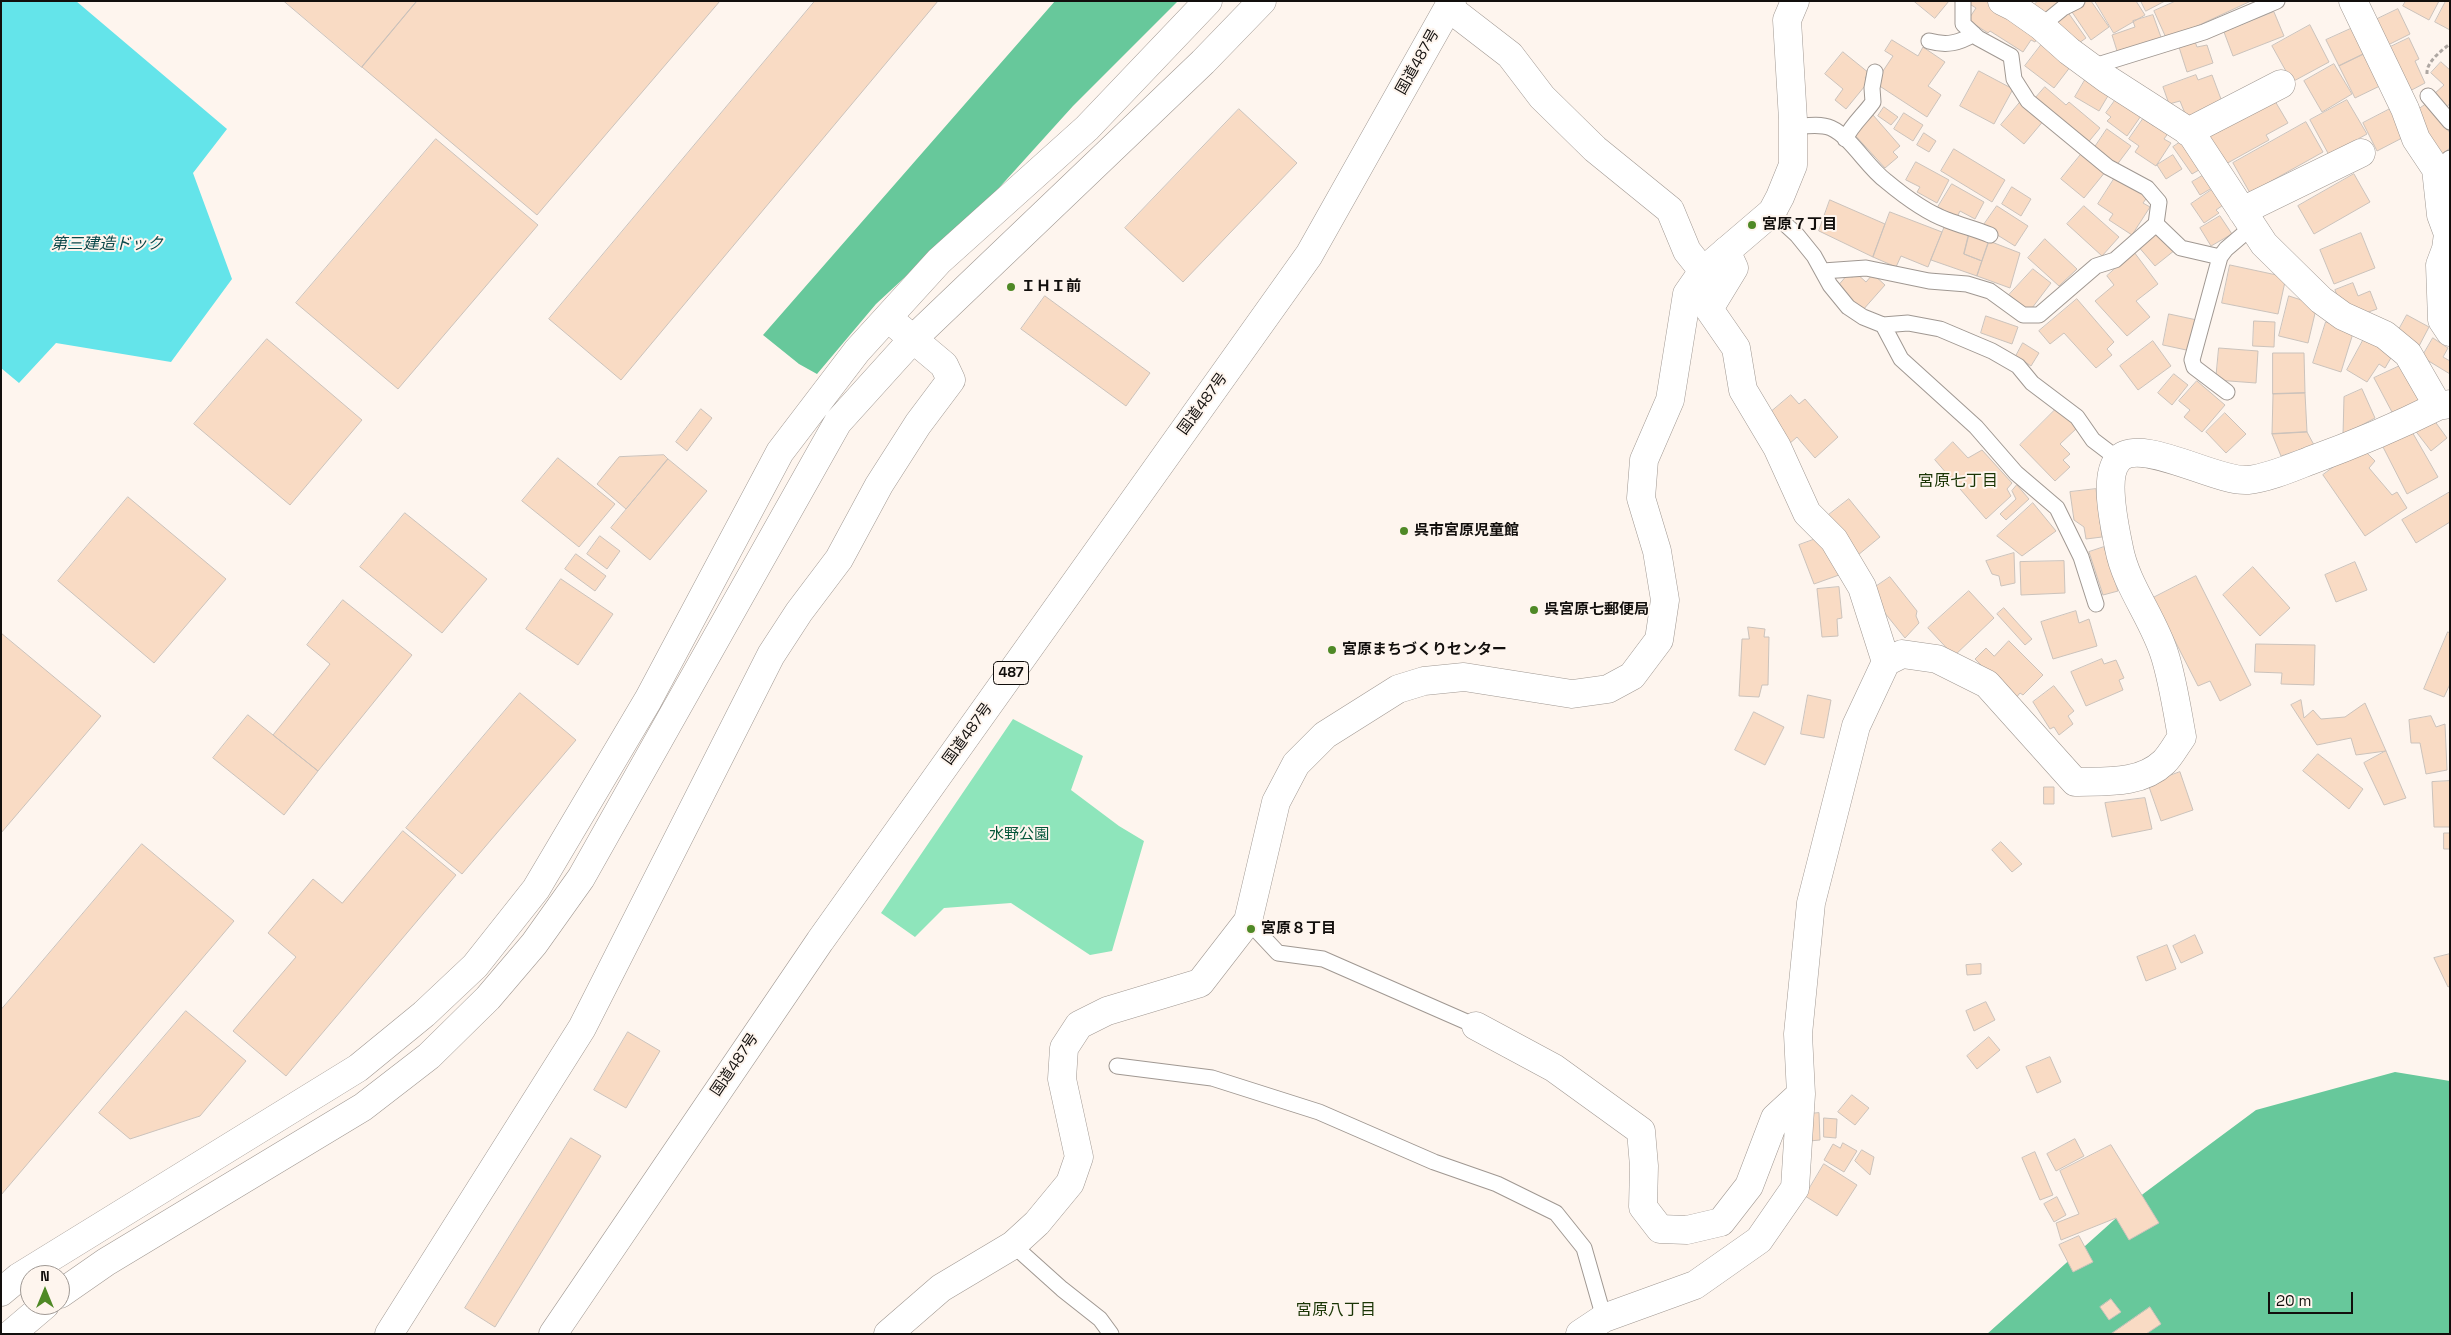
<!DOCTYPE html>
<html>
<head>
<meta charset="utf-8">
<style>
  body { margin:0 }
  #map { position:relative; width:2451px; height:1335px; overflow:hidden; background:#fef5ee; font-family:"Space Grotesk",sans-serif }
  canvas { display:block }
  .frame { position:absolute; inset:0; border:2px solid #120f0d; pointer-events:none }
  .north { position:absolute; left:20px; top:1265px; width:50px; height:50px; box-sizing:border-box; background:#fef5ee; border:1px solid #a09994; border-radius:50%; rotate:0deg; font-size:14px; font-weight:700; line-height:20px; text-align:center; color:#120f0d }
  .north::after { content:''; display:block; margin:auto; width:18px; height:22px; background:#4f8926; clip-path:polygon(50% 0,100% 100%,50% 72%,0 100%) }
  .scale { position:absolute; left:2268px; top:1292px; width:85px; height:22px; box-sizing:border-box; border:2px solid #120f0d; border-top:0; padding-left:6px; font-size:15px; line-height:18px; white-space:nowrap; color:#120f0d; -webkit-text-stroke:4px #fef5ee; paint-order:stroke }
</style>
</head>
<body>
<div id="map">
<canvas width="2451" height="1335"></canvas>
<div class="frame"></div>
<div class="north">N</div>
<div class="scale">20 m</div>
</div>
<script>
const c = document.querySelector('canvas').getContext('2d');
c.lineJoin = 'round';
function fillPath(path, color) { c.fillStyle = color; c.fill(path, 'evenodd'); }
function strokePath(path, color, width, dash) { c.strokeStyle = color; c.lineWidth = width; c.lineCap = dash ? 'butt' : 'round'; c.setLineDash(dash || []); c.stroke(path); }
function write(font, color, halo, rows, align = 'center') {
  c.font = font + ' "Space Grotesk","Noto Sans JP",sans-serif'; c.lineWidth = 4; c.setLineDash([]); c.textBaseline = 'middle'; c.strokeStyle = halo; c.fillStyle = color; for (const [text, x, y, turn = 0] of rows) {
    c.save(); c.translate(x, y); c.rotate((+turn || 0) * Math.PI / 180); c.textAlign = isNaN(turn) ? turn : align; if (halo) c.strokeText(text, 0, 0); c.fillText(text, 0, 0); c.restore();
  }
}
const green = new Path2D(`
  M1013,719L1083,756L1071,790L1119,826L1144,841L1112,951L1090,955L1011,903L944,908L915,937L881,913Z`);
const forest = new Path2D(`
  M1055,1H1178L1073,106L988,200L876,304L817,374L799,364L763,335Z
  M2395,1072L2450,1081V1334H1987L2143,1194L2256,1110Z`);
const water = new Path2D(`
  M1,1H76L227,129L193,173L232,279L171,362L56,343L19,383L1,368Z`);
const building = new Path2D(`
  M284,1H417L362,67Z
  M417,1H720L537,215L362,67Z
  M815,1H938L621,380L549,319Z
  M1914,1H1949L1935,18Z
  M1970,1H1990L2040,34L2035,42L2031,40L2023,52L1990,31L1988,33L1968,20L1976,8L1968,3Z
  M2038,1H2062L2043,22L2030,9Z
  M2082,1H2091L2109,27L2091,40L2070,9Z
  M2095,1H2136L2145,15L2114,33Z
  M2141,1H2165L2146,11Z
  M2176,1H2251L2167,40L2154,11Z
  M2406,1H2439L2429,20L2403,6Z
  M2446,1H2450V30L2435,22Z
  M2398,9L2410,34L2384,47L2371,22Z
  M2067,11L2086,38L2072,48L2053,21Z
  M2274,12L2284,36L2233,56L2224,32Z
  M2153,15L2162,40L2118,54L2112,35L2135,27L2133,21Z
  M2310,25L2329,62L2292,82L2272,46Z
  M2357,26L2370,51L2339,66L2326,40Z
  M2409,38L2419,59L2415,61L2425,83L2406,93L2384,50Z
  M2194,39L2197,47L2207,45L2213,63L2187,72L2178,44Z
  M1892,40L1918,56L1923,47L1945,62L1928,86L1941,95L1927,117L1875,83L1893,56L1885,51Z
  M2045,40L2074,62L2054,88L2025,66Z
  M2370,51L2386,83L2355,98L2339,66Z
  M1843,52L1869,73L1865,78L1869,81L1846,109L1835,100L1843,89L1825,74Z
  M2441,62L2450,70V103L2447,107L2434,94L2444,85L2431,73Z
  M2334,64L2352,94L2322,112L2304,81Z
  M1979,71L2013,89L1994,124L1960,106Z
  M2088,75L2112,89L2099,111L2075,97Z
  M2196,75L2198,80L2212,75L2224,107L2188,121L2180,101L2169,104L2163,87Z
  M2045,87L2066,105L2069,102L2100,128L2086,145L2033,101Z
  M2119,95L2143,113L2127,136L2107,121L2111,117L2106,113Z
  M2272,96L2288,123L2266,135L2269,140L2224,165L2202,129Z
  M2022,100L2045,119L2024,144L2001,125Z
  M2347,100L2367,134L2329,155L2310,120Z
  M2429,102L2450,133V148L2441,155L2412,114Z
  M1884,107L1898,117L1891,125L1878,116Z
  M1239,109L1297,163L1183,282L1125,228Z
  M2390,109L2404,137L2377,151L2363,123Z
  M1904,113L1923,125L1913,141L1894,129Z
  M1873,115L1900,146L1893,152L1898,157L1885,168L1853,133Z
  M2143,119L2154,126L2156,124L2169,132L2164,139L2171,143L2156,166L2135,152L2139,146L2129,139Z
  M2306,122L2323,152L2250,193L2233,163Z
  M2107,129L2131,146L2116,166L2093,150Z
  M1924,133L1936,141L1929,152L1917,145Z
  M436,139L538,225L398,389L296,303Z
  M2185,139L2204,167L2192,174L2173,147Z
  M1954,149L2005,180L1992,202L1941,171Z
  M2083,152L2106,171L2084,198L2061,179Z
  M2173,155L2182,169L2166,179L2157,165Z
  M1916,162L1949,180L1937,203L1917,192L1920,187L1906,180Z
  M2209,172L2217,185L2200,195L2192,182Z
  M2354,174L2370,202L2314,234L2298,206Z
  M2116,176L2148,196L2143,203L2150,207L2132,235L2109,220L2113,214L2098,204Z
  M1952,184L1984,202L1975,219L1960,211L1957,217L1938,207Z
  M2012,187L2031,199L2021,216L2002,204Z
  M2216,187L2226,203L2216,210L2219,213L2204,223L2191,204Z
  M1830,200L1885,224L1873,257L1819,231Z
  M1997,206L2028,226L2015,246L1983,226Z
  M2084,206L2119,237L2102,256L2067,224Z
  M1890,212L1942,232L1928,267L1901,256L1896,267L1873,257Z
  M2220,216L2232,234L2211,246L2200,228Z
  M1945,226L1969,234L1964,254L1982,261L1977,276L1931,260Z
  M2157,228L2175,250L2155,266L2137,245Z
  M2361,233L2375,268L2334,284L2320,250Z
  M1969,234L1989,241L1982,261L1964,254Z
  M2045,239L2077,269L2059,286L2028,258Z
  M1989,241L2020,253L2010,288L1977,276Z
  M2134,252L2158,284L2136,301L2150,317L2127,336L2095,301L2114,285L2107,276Z
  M2230,265L2286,277L2278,314L2222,303Z
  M2033,269L2051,283L2029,312L2009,295Z
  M1856,273L1866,282L1873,274L1885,285L1862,311L1836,288L1848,274L1852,277Z
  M2353,283L2358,296L2370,291L2377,309L2360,315L2345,316L2335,290Z
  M1045,296L1150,373L1126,406L1021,329Z
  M2289,296L2317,305L2308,343L2279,336Z
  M2077,299L2114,342L2107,349L2112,355L2096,368L2064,333L2050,344L2039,331Z
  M2169,314L2197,320L2191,351L2163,345Z
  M2407,315L2429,327L2418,348L2396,335Z
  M1986,316L2018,327L2012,344L1981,333Z
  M2254,321L2275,322L2274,347L2253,346Z
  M2326,322L2354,330L2341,372L2313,363Z
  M2366,335L2395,351L2385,368L2379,364L2367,382L2347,370Z
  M2433,338L2448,348L2443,357L2450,361V374L2422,357Z
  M267,339L362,420L290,505L194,424Z
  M2153,341L2171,366L2138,390L2120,366Z
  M2023,343L2039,353L2031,366L2016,356Z
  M2219,348L2258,351L2256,383L2216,380Z
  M2273,353H2304L2305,393L2273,394Z
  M2404,364L2423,398L2393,414L2374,378Z
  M2174,374L2188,385L2172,405L2158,393Z
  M2197,381L2225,405L2202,432L2184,417L2190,410L2179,401Z
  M2362,389L2375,418L2343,435L2344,397Z
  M2305,393L2307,432L2272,434L2273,394Z
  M1791,395L1799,404L1805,399L1838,437L1815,458L1797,437L1789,444L1765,417Z
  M2057,408L2077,428L2060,444L2070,454L2063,460L2070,467L2055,481L2020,445Z
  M701,409L712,418L687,451L676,442Z
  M2225,413L2246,434L2226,453L2206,432Z
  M2431,416L2447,438L2431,451L2414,429Z
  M2411,430L2438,477L2407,494L2383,447Z
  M2307,432L2314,445L2281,456L2272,434Z
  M1953,442L1968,458L1982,450L2012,483L2007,489L2011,496L1986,519L1935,460Z
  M2361,447L2375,461L2369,468L2392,495L2397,492L2407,508L2365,536L2323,475Z
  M664,455L668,459L626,509L597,484L619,457Z
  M558,458L615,504L579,547L522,501Z
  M668,459L707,491L650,560L611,528Z
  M2017,485L2029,499L2006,520L2000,514L2016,499L2012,491Z
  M2096,489L2102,537L2086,539L2084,527L2074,520L2070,492Z
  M2450,492V522L2416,543L2402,520Z
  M128,497L226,579L154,663L58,581Z
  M1849,499L1880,537L1858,555L1826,517Z
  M2033,503L2056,531L2022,556L1997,536Z
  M405,513L487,579L442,633L360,567Z
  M600,536L620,551L607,569L587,554Z
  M1824,536L1839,575L1814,584L1799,545Z
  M2104,547L2118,591L2103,595L2089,552Z
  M2014,553L2015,583L2001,586L1999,576L1992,574L1986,561Z
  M576,554L606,576L595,591L565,569Z
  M2064,561L2065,593L2021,595L2020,562Z
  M2355,562L2367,590L2336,602L2325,575Z
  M2253,567L2290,608L2260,636L2223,595Z
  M2196,576L2251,685L2220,701L2210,681L2198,686L2153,598Z
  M1890,577L1917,611L1916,616L1919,623L1905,638L1868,592Z
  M561,579L613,614L578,665L526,629Z
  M1839,587L1842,618L1837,619L1838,636L1822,637L1817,589Z
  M1969,591L1994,618L1954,656L1928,628Z
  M343,600L412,655L318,771L273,735L330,664L307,645Z
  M2004,608L2032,639L2025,645L1997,614Z
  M2076,611L2079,623L2089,619L2097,646L2053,659L2041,622Z
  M1748,627L1765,629L1764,637H1769L1768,685H1762L1759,697L1739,696L1742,639H1749Z
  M2448,632L2450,633V684L2444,697L2424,689Z
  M1,633L101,716L1,833Z
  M2009,641L2043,675L2023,695L2020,693L2015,699L1975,659L1986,648L1994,656Z
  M2256,644L2315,645L2314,685L2281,684L2282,673L2255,672Z
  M2102,659L2104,664L2116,660L2124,678L2119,680L2123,690L2086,706L2071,672Z
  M2054,686L2074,711L2068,716L2073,724L2059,735L2054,727L2050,729L2033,702Z
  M520,693L576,740L462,874L406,828Z
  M1808,695L1831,700L1824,738L1801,734Z
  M2301,700L2304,718L2313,710L2321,719L2345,717L2365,703L2386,751L2356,755L2351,738L2317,745L2291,705Z
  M1754,712L1784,727L1765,765L1735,750Z
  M248,715L318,771L284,815L213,758Z
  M2431,716L2436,727L2445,724L2447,770L2426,774L2420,743H2411L2409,720Z
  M2386,751L2406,798L2384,805L2364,763Z
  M2318,754L2363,789L2349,809L2303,771Z
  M2180,772L2193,810L2161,821L2148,784Z
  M2450,781V827H2434L2432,782Z
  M2044,787H2054V804H2044Z
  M2145,798L2152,829L2112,837L2105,803Z
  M403,831L456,875L286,1076L233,1031L296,957L268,933L313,879L342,903Z
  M2444,833H2450V849H2444Z
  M2001,842L2022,864L2012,872L1992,850Z
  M142,844L234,921L1,1195V1010Z
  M2195,935L2203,953L2181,963L2173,946Z
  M2167,945L2176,969L2146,981L2137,957Z
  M2450,954V986L2448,987L2434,958Z
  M1981,964V974L1967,975L1966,965Z
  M1986,1002L1995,1020L1974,1031L1966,1011Z
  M186,1011L246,1061L200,1116L130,1139L99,1113Z
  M628,1032L660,1051L626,1108L594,1090Z
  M1989,1037L2000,1050L1977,1069L1967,1056Z
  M2050,1057L2061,1082L2037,1093L2026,1067Z
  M1852,1095L1869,1108L1855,1125L1838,1112Z
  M1819,1113L1820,1140L1809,1141V1114Z
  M1824,1118L1837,1119L1836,1138L1824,1137Z
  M571,1138L601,1156L495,1327L465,1308Z
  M2075,1139L2084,1156L2056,1171L2047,1154Z
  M1843,1143L1857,1151L1844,1172L1824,1160L1833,1144L1840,1148Z
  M2111,1145L2159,1223L2129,1240L2116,1218L2061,1240L2056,1223L2079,1214L2060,1171Z
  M1862,1150L1874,1157L1870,1175L1855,1161Z
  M2035,1152L2053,1195L2040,1200L2022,1158Z
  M1824,1164L1857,1185L1837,1216L1805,1196Z
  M2057,1197L2066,1215L2054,1222L2044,1204Z
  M2079,1236L2093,1262L2073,1272L2059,1245Z
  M2111,1299L2121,1312L2109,1320L2100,1307Z
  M2150,1307L2161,1324L2146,1334H2111Z`);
const path = new Path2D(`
  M2427,74C2426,62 2441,51 2450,44`);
const lane = new Path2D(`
  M1963,1V24L1978,38L2011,56L2014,79L2028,101L2108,167L2147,188L2159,202L2156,224L2181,248L2220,257
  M2041,26L2063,8L2077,1
  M1929,41C1947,46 1959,43 1974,34
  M2091,67L2204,32L2277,1
  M2428,96L2450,122
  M1793,127C1805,126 1820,123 1831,128C1851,137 1867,167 1886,181C1904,196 1925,212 1947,220C1962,226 1976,229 1990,235
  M1845,139C1853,123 1863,116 1873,102L1872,88L1875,72
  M2436,169L2450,158
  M1772,212L1797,235L1814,256L1830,285L1848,307L1863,317L1883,325L1901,359L1976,427L2016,473L2057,508L2081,557L2096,604
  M1823,271L1866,268L1929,281L1967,284L1990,291L2023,315H2039L2096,266L2115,260L2156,224
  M1883,325L1908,323L1940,329L1992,351L2018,366L2032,383L2077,417L2093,440L2118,459
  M2227,392L2194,367L2192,360L2220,257L2226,249L2253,226
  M1248,921L1278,953L1323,959L1476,1026
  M1117,1066L1212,1078L1319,1112L1434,1162L1497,1184L1556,1213L1584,1248L1604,1318
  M1013,1245L1062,1289L1100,1319L1111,1334`);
const street = new Path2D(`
  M2002,1L2014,7L2041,26L2069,51L2107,79L2191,133L2264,244L2321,300L2343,316L2385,335L2408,354L2438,406
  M2353,1L2405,109L2416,139L2436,169L2441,215L2448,234L2446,249L2440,265L2442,320L2450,332
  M1449,8L1510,55L1542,97L1595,149L1670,210L1687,251L1703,271
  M2188,132L2281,84
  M2242,211L2361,153
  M1726,251L1734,268L1709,309L1736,348L1743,390L1777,447L1807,513L1834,540L1862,587L1886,662
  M1476,1026L1554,1068L1641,1131L1644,1166L1643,1207L1660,1229L1687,1230L1721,1222L1749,1186L1775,1118L1801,1094
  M389,1334L582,1028L771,655L799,612L839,559L879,485L918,424L951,380L944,365L888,318
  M1580,1334L1604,1318L1695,1285L1759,1240L1795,1188L1801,1094L1798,1034L1811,903L1856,726L1886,662L1902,654L1937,659L1987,684L2075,782C2104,781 2140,785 2164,762C2171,755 2176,745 2182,737C2177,710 2173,682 2165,656C2154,619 2126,586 2119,548C2115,528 2103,477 2118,460C2139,435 2217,483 2248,480C2268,478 2291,468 2309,461C2353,445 2396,427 2438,406L2450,404`);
const secondary = new Path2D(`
  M1,1292L19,1277L358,1068L424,1014L475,966L536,889L648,700L780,452L857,351L939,261L1087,128L1208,1
  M60,1294L106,1262L363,1107L429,1056L488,998L534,944L581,878L838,422L913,339L1203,62L1262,1
  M11,1334L45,1305
  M888,1334L941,1288L1013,1245L1037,1223L1070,1183L1079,1157L1062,1079L1064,1048L1079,1025L1107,1011L1200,983L1248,921L1276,802L1296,764L1325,735L1398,689L1424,681L1464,677L1572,694L1608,689L1632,676L1659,640L1665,600L1657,551L1641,498L1644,460L1670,400L1687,294L1703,271L1772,212L1780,197L1793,165V120L1787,20L1795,1`);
const highway = new Path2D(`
  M553,1334L820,941L1309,255L1452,1`);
const markers = [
  [1752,225,5,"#4f8926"],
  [1011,287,5,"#4f8926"],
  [1404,531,5,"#4f8926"],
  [1534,610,5,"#4f8926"],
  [1332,650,5,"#4f8926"],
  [1251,929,5,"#4f8926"]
];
const shields = [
  [1011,673,35]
];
const shieldNames = [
  ["487",1011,673]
];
const streetNames = [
  ["国道487号",1418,62,-61],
  ["国道487号",1203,404,-54],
  ["国道487号",968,734,-54],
  ["国道487号",735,1065,-56]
];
const poiNames = [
  ["宮原７丁目",1762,225],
  ["ＩＨＩ前",1021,287],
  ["呉市宮原児童館",1414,531],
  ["呉宮原七郵便局",1544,610],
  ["宮原まちづくりセンター",1342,650],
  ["宮原８丁目",1261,929]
];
const parkNames = [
  ["水野公園",1019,835]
];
const waterNames = [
  ["第三建造ドック",107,245]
];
const neighbourhoodNames = [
  ["宮原七丁目",1958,482],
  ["宮原八丁目",1336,1311]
];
fillPath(green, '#8ee5bb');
fillPath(forest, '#67c89b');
fillPath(water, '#64e4ea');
fillPath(building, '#f9dbc4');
strokePath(building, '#cbc2bb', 1);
strokePath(lane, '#a09892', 17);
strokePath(street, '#a09892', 29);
strokePath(secondary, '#a09892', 29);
strokePath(highway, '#a09892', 29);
strokePath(path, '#aea7a2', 3, [4, 2.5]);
strokePath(lane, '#fff', 15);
strokePath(street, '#fff', 28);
strokePath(secondary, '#fff', 28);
strokePath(highway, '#fff', 28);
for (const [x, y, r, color] of markers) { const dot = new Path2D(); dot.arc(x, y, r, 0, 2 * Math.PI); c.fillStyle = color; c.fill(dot); strokePath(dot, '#fef5ee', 2); }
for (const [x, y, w] of shields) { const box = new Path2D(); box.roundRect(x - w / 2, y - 11.5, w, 23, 4); c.fillStyle = '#fef5ee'; c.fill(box); strokePath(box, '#120f0d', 1); }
write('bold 14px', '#120f0d', null, shieldNames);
write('15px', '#120f0d', '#fef5ee', streetNames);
write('bold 15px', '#120f0d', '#fef5ee', poiNames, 'left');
write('15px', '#035539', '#fef5ee', parkNames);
write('italic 16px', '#0a4749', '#fef5ee', waterNames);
write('16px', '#1a3505', '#fef5ee', neighbourhoodNames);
</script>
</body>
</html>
